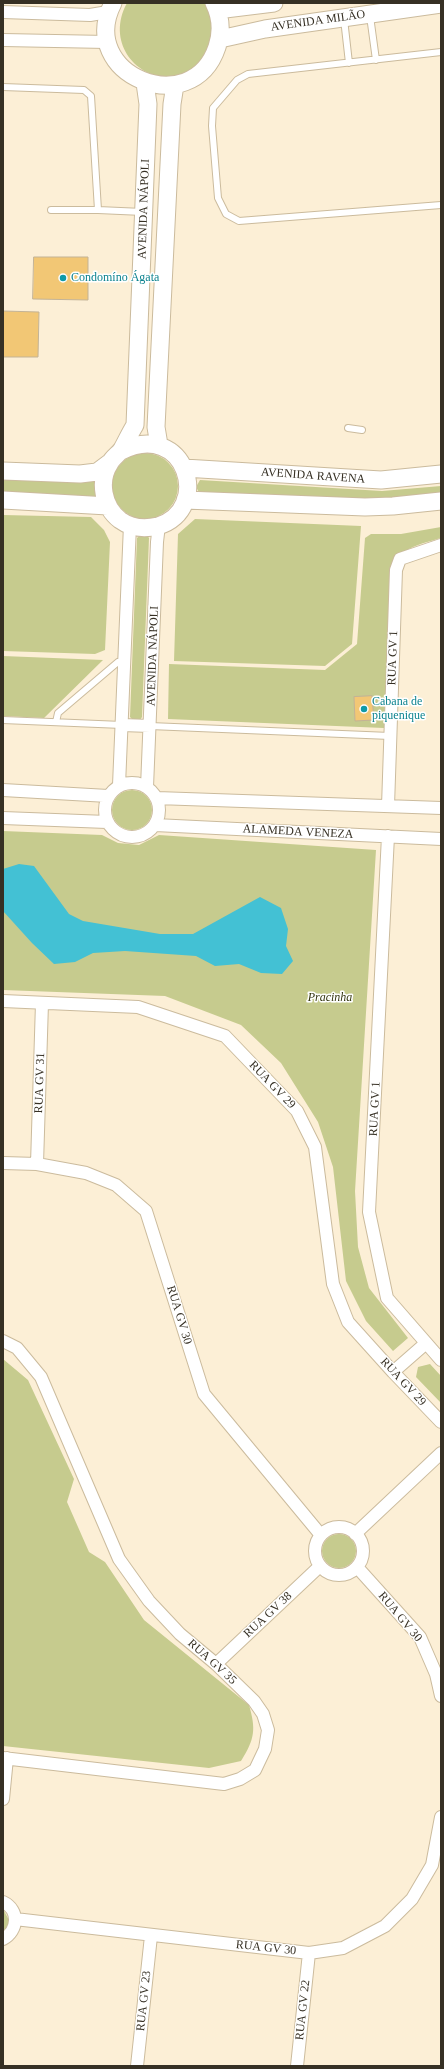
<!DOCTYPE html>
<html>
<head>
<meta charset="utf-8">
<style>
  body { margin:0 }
  #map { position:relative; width:444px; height:2069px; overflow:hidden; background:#fcefd6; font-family:Georgia,serif }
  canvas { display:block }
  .frame { position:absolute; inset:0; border:4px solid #363024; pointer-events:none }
</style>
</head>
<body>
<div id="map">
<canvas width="444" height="2069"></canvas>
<div class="frame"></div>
</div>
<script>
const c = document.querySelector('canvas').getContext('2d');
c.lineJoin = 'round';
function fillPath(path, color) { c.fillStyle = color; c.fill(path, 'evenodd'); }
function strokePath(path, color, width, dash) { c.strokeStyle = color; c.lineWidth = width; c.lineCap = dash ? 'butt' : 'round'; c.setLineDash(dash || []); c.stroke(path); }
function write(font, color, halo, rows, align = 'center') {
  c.font = font + ' Georgia,serif'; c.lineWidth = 3; c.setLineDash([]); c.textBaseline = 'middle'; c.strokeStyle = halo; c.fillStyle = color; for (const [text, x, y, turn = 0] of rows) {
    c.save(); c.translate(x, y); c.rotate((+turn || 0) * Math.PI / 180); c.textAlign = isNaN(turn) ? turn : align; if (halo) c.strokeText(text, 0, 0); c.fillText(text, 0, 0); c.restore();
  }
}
const green = new Path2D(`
  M127,3H206C211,12 215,29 213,39C212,42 209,46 207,50C205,54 202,60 199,63C160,101 99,54 127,3Z
  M112 486a33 33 0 1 1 66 0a33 33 0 1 1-66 0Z
  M3,476H98L100,498L3,496Z
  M200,480L382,491L441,486V496L400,500L200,494L196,487Z
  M3,515L91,517L104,530L110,542L105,650L95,654L3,651Z
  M195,519L361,526L352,644L325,666L174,661L178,534Z
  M441,527V538C420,544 404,547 391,565L384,728L168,719L169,664L325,670L357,644L365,538L371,534H401Z
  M140,535H147L149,538L142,717L140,720H133L130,717L137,538Z
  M3,656L103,660L44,718L3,716Z
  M112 810a20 20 0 1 1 40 0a20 20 0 1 1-40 0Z
  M3,831L102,835L118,843L139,845L159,835L376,850L355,1191L358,1247L369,1288L408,1338L393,1351L366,1321L346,1281L333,1167L318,1122L281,1063L241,1025L165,996L3,990Z
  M3,1359L28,1380L74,1479L67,1502L89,1552L105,1562L144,1620L249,1705C256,1729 255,1739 241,1761L209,1768L3,1746Z
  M430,1364L441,1376V1403L416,1377L418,1367Z
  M322 1551a17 17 0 1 1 34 0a17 17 0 1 1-34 0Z
  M3,1909L9,1920L7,1929L3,1933Z`);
const water = new Path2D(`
  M19,864L34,866L69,914L83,921L160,934H193L260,897L281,908L288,929L286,946L293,961L282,974L261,973L239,964L215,966L196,956L125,951L93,953L75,962L54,964L32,943L3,911V869Z`);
const building = new Path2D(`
  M34,257H88V300L33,299Z
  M3,311L39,312L38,357H3Z
  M372,696L374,720L355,721L354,697Z`);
const lane = new Path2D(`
  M370,16L376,60
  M344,19L349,63
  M441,52L248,74L237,80L213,108L212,126L218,198L226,214L239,221L441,205
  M3,87L84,90L91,96L98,210H51
  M98,210L143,212
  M348,428L362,430
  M3,720L122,725
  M56,722L58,713L118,662L124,661
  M150,726L390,736`);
const street = new Path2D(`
  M3,12L90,15L108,12
  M3,40L107,42
  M122,725L150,726
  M105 810a27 27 0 1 1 54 0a27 27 0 1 1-54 0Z
  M119,785L130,525
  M147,787L157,542L159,525
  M3,790L108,796
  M157,798L441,808
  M388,806L396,570L400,559L441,545
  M3,818L107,822
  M155,825L441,839
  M388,836L369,1212L387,1298L441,1360
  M3,1001L138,1007L225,1036L297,1111L315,1147L333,1284L348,1322L393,1372L441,1422
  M3,1163L37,1164L86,1173L116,1185L146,1211L204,1394L320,1534
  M37,1164L42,1003
  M3,1341L17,1348L41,1377L119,1559L149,1601L180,1634L216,1664L254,1701L263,1714L268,1730L265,1749L255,1770L240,1779L224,1784L3,1758
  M393,1372L425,1344
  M315 1551a24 24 0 1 1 48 0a24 24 0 1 1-48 0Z
  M355,1534L441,1453
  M357,1567L420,1637L436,1674L441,1696
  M216,1664L320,1566
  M3,1799L7,1758
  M3,1902C20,1910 18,1931 3,1939
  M15,1919L309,1953L343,1948L385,1926L412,1899L432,1865L441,1817
  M137,2066L151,1936
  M297,2066L309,1953`);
const secondary = new Path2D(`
  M113,3C76,75 192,122 217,47C222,32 221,17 214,3
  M217,10L274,3
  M220,39L265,29L441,4
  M159,445L156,427L172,104L175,85
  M121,451C186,419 213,509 158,526C145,529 131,528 120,520C103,507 98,481 110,463C113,457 119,454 122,449C126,442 130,433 135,425L148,104L145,83
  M184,468L381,480L441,474
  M3,471L80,474L97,472L109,463
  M3,500L108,506
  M185,500L365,507L393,506L441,501`);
const markers = [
  [63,278,4,"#0f9aa8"],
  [364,709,4,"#0f9aa8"]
];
const streetNames = [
  ["AVENIDA MILÃO",318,21,-8],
  ["AVENIDA NÁPOLI",144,209,-88],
  ["AVENIDA RAVENA",313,476,4],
  ["AVENIDA NÁPOLI",153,656,-88],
  ["RUA GV 1",393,658,-88],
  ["ALAMEDA VENEZA",298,832,3],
  ["RUA GV 31",40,1083,-88],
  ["RUA GV 29",272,1085,46],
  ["RUA GV 1",375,1109,-87],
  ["RUA GV 30",179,1315,73],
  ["RUA GV 29",403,1382,47],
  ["RUA GV 38",268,1615,-43],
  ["RUA GV 30",400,1617,50],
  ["RUA GV 35",212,1662,42],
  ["RUA GV 30",266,1948,6],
  ["RUA GV 23",144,2001,-84],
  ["RUA GV 22",303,2010,-84]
];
const cultureNames = [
  ["Condomíno Ágata",71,278],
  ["Cabana de",372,702],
  ["piquenique",372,716]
];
const parkNames = [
  ["Pracinha",330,998]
];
fillPath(green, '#c6cb8e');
fillPath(water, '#43c1d4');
fillPath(building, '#f2c775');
strokePath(building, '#c3b396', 1);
strokePath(lane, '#cbbb9d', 8);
strokePath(street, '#cbbb9d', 14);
strokePath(secondary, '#cbbb9d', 19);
strokePath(lane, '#fff', 6);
strokePath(street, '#fff', 12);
strokePath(secondary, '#fff', 17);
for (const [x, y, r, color] of markers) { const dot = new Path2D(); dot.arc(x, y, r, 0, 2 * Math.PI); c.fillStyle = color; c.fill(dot); strokePath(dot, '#fff', 1.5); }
write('12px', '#363024', '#fff', streetNames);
write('12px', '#0d838f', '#fff', cultureNames, 'left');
write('italic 12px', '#343611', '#fff', parkNames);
</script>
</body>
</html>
